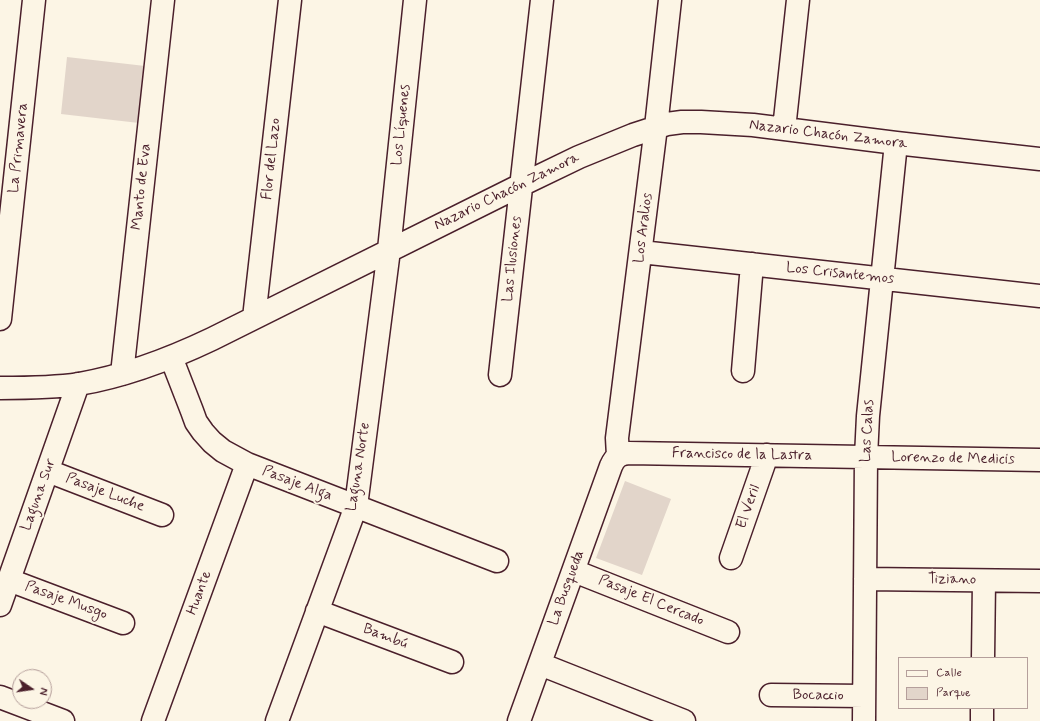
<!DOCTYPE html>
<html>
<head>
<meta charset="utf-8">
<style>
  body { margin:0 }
  #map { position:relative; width:1040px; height:721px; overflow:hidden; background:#fcf5e5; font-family:Mynerve,sans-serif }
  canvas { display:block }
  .legend { position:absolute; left:898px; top:657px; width:130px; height:52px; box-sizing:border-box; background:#fcf5e5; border:1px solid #b59f9b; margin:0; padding:5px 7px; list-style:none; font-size:12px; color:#4a1f2b }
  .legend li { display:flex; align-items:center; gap:8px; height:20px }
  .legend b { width:20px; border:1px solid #b59f9b }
  .north { position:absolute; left:12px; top:669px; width:40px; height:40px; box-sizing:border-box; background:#fcf5e5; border:1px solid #b59f9b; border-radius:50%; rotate:103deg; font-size:11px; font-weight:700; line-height:16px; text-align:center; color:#4a1f2b }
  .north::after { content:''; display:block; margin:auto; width:14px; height:18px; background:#4a1f2b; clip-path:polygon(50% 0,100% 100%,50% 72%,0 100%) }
</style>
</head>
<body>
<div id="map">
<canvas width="1040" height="721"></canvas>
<ul class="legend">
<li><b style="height:5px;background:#fcf5e5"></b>Calle</li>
<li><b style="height:11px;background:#e2d5ca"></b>Parque</li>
</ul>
<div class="north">N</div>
</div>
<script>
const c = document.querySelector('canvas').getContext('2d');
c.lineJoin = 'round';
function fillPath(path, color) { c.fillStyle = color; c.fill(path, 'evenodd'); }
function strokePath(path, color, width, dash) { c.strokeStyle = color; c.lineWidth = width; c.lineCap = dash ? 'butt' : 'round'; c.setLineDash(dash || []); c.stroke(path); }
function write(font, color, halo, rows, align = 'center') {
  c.font = font + ' Mynerve,sans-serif'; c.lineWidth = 4; c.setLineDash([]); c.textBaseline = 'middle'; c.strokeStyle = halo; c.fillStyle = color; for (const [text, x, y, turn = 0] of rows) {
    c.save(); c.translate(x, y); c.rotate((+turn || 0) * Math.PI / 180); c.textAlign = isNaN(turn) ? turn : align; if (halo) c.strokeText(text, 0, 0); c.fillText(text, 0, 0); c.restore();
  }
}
const green = new Path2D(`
  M67,57L145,66L139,123L61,114Z
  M625,481L671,499L642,575L596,558Z`);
const minor = new Path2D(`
  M784,129L798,0
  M641,252L1040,296
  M254,318L290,0
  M0,319L34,0
  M171,357L192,411L196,422L203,432L212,442L223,451L247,464L497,561
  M743,371L752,264
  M122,374L163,0
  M500,375L542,0
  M0,388C26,388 53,388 79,384C126,376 170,359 212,339L521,185L579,157L633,135L667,124L682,122H701L753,125L896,143L1040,159
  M618,456L617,438L656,127L670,0
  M48,471L162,515
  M731,558L767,455
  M574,571L728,632
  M865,579L1040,581
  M9,580L123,623
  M0,605L78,384
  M317,611L452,662
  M983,658L984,581
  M540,664L684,721
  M771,695L864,696
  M0,697L63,721
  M153,721L247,464
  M277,721L356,506L389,250L415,0
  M519,721L611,466C615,457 619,454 629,453L1040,460
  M864,721L866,457L868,416L896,143
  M982,721V708`);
const streetNames = [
  ["Los Líquenes",402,125,-84],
  ["Nazario Chacón Zamora",828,135,7],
  ["La Primavera",19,148,-84],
  ["Flor del Lazo",272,159,-84],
  ["Manto de Eva",142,187,-84],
  ["Nazario Chacón Zamora",507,192,-26],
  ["Los Aralios",644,228,-83],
  ["Las Ilusiones",513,259,-84],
  ["Los Crisantemos",840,274,6],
  ["Las Calas",868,431,-87],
  ["Francisco de la Lastra",742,455,1],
  ["Lorenzo de Medicis",953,459,1],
  ["Laguna Norte",359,467,-81],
  ["Pasaje Alga",297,484,21],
  ["Pasaje Luche",105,493,21],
  ["Laguna Sur",39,495,-70],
  ["El Veril",749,507,-71],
  ["Tiziano",952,580,1],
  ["La Busqueda",567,588,-70],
  ["Huante",200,593,-70],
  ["Pasaje Musgo",66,601,20],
  ["Pasaje El Cercado",651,601,22],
  ["Bambú",385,637,21],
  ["Bocaccio",818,696,1]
];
fillPath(green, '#e2d5ca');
strokePath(minor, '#4a1f2b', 25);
strokePath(minor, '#fcf5e5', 22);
write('15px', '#4a1f2b', '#fcf5e5', streetNames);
</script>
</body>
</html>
